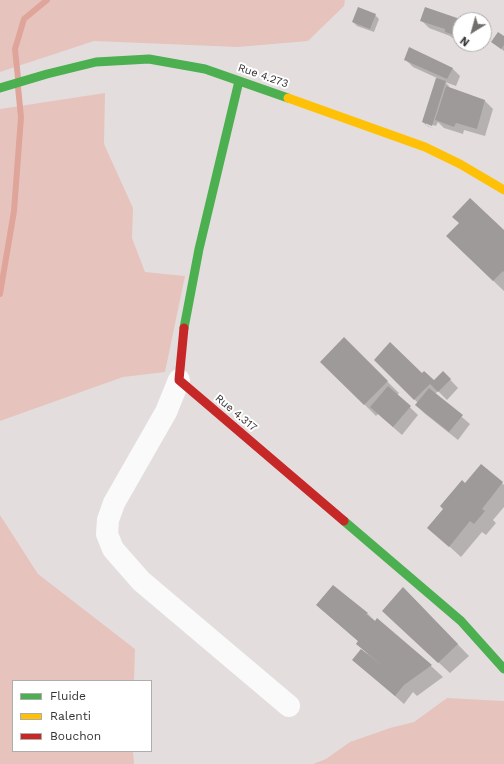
<!DOCTYPE html>
<style>
body{margin:0}
#map{position:relative;width:504px;height:764px;overflow:hidden;background:#e3dedd;font-family:"Work Sans",sans-serif}
canvas{display:block}
.legend{position:absolute;left:12px;top:680px;width:140px;height:72px;box-sizing:border-box;background:#fff;border:1px solid #aeadad;margin:0;padding:5px 7px;list-style:none;font-size:12px;color:#353231}
.legend li{display:flex;align-items:center;gap:8px;height:20px}
.legend b{width:20px;border:1px solid #aeadad}
.north{position:absolute;left:452px;top:12px;width:40px;height:40px;box-sizing:border-box;background:#fff;border:1px solid #aeadad;border-radius:50%;rotate:217deg;font-size:11px;font-weight:700;line-height:16px;text-align:center;color:#353231}
.north::after{content:'';display:block;margin:auto;width:14px;height:18px;background:#726e6d;clip-path:polygon(50% 0,100% 100%,50% 72%,0 100%)}
</style>
<div id="map">
<canvas width="504" height="764"></canvas>
<ul class="legend">
<li><b style="height:5px;background:#4caf50"></b>Fluide</li>
<li><b style="height:5px;background:#ffc107"></b>Ralenti</li>
<li><b style="height:5px;background:#c62828"></b>Bouchon</li>
</ul>
<div class="north">N</div>
</div>
<script>
const ctx = document.querySelector('canvas').getContext('2d');
ctx.lineJoin = 'round';
function fillPath(path, color) { ctx.fillStyle = color; ctx.fill(path, 'evenodd'); }
function strokePath(path, color, width, dash) { ctx.strokeStyle = color; ctx.lineWidth = width; ctx.lineCap = dash ? 'butt' : 'round'; ctx.setLineDash(dash || []); ctx.stroke(path); }
function write(font, color, halo, rows, align = 'center') {
  ctx.font = font + ' "Work Sans",sans-serif'; ctx.lineWidth = 4; ctx.setLineDash([]); ctx.textBaseline = 'middle'; ctx.strokeStyle = halo; ctx.fillStyle = color; for (const [text, x, y, turn = 0] of rows) {
    ctx.save(); ctx.translate(x, y); ctx.rotate((+turn || 0) * Math.PI / 180); ctx.textAlign = isNaN(turn) ? turn : align; if (halo) ctx.strokeText(text, 0, 0); ctx.fillText(text, 0, 0); ctx.restore();
  }
}
fillPath(new Path2D(`
 M0 0H345L344 6 308 41 238 47 94 41 0 72Z
 M105 93 104 144 133 208 132 238 145 272 185 276 165 372 123 377 0 421V109Z
 M0 515 38 574 135 649 134 681H13V751H133L134 764H0Z
 M447 698 504 701V764H313L326 759 350 742 390 728 414 722Z`), '#e6c4bd');
fillPath(new Path2D(`
 M375 15 379 19 374 32 357 26 353 22Z
 M421 20H460V41L454 39 450 36 429 28Z
 M504 37V51L492 42Z
 M405 59 452 68 460 76 456 86 445 82 449 86V88L485 101 493 109 485 136 464 130 463 134 444 128 438 122 436 126 426 123V125L435 129 427 126 423 122 437 78 413 67Z
 M504 231V291L459 248Z
 M344 339 399 393 397 395 418 415 402 435 378 414 376 416 322 362Z
 M375 360 422 374 434 382 443 372 458 388 447 400 438 391 435 394 470 424 458 440 424 413 416 405 418 403Z
 M482 465 504 485V507L493 520 496 523 486 535 482 532 461 557 429 528Z
 M333 586 367 613 376 622 377 620 431 666 443 677 417 696 413 692 404 704 354 660 368 654 357 644 359 642 317 605Z
 M415 600 469 656 450 673 395 622Z`), '#0003');
strokePath(new Path2D(`
 M18 78 15 49 24 19 47 0
 M0 294 14 211 21 117 18 87`), '#e0a59a', 6);
fillPath(new Path2D(`
 M358 7 376 14 370 29 352 22Z
 M425 7 460 19V37L445 32V29L420 21Z
 M498 32 504 36V45L501 49 491 42Z
 M409 47 453 68 447 79 404 60Z
 M436 78 446 81 432 126 422 122Z
 M446 86 485 100 477 129 456 123 454 127 435 120Z
 M470 198 504 230V272L503 271 493 281 446 236 459 223 452 217Z
 M344 337 388 381 364 405 320 362Z
 M390 342 422 373 424 371 434 380 443 371 451 379 438 392 430 384 414 400 374 360Z
 M388 386 411 406 393 427 370 407Z
 M429 388 463 415 449 432 415 405Z
 M481 464 503 482 482 509 485 511 474 524 470 521 449 547 427 528 443 509 440 506 462 480 465 483Z
 M333 585 368 613 366 614 375 621 377 618 432 665 404 685 395 696 352 660 361 649 383 666 356 644 358 641 316 605Z
 M403 587 458 644 438 663 382 611Z`), '#9d9a99');
strokePath(new Path2D(`
 M179 380 166 412 114 503 108 520 107 534 113 549 141 581 289 706`), '#fbfafa', 22);
strokePath(new Path2D(`
 M0 88 47 74 96 62 149 59 205 69 288 98
 M184 328 199 249 239 81
 M344 521 461 621 504 669`), '#4caf50', 9);
strokePath(new Path2D(`
 M288 98 425 147 460 164 504 190`), '#ffc107', 9);
strokePath(new Path2D(`
 M184 328 179 380 344 521`), '#c62828', 9);
write('11px', '#353231', '#fff', [
 ["Rue 4.273",263,76,19],
 ["Rue 4.317",236,413,40]
]);
</script>
